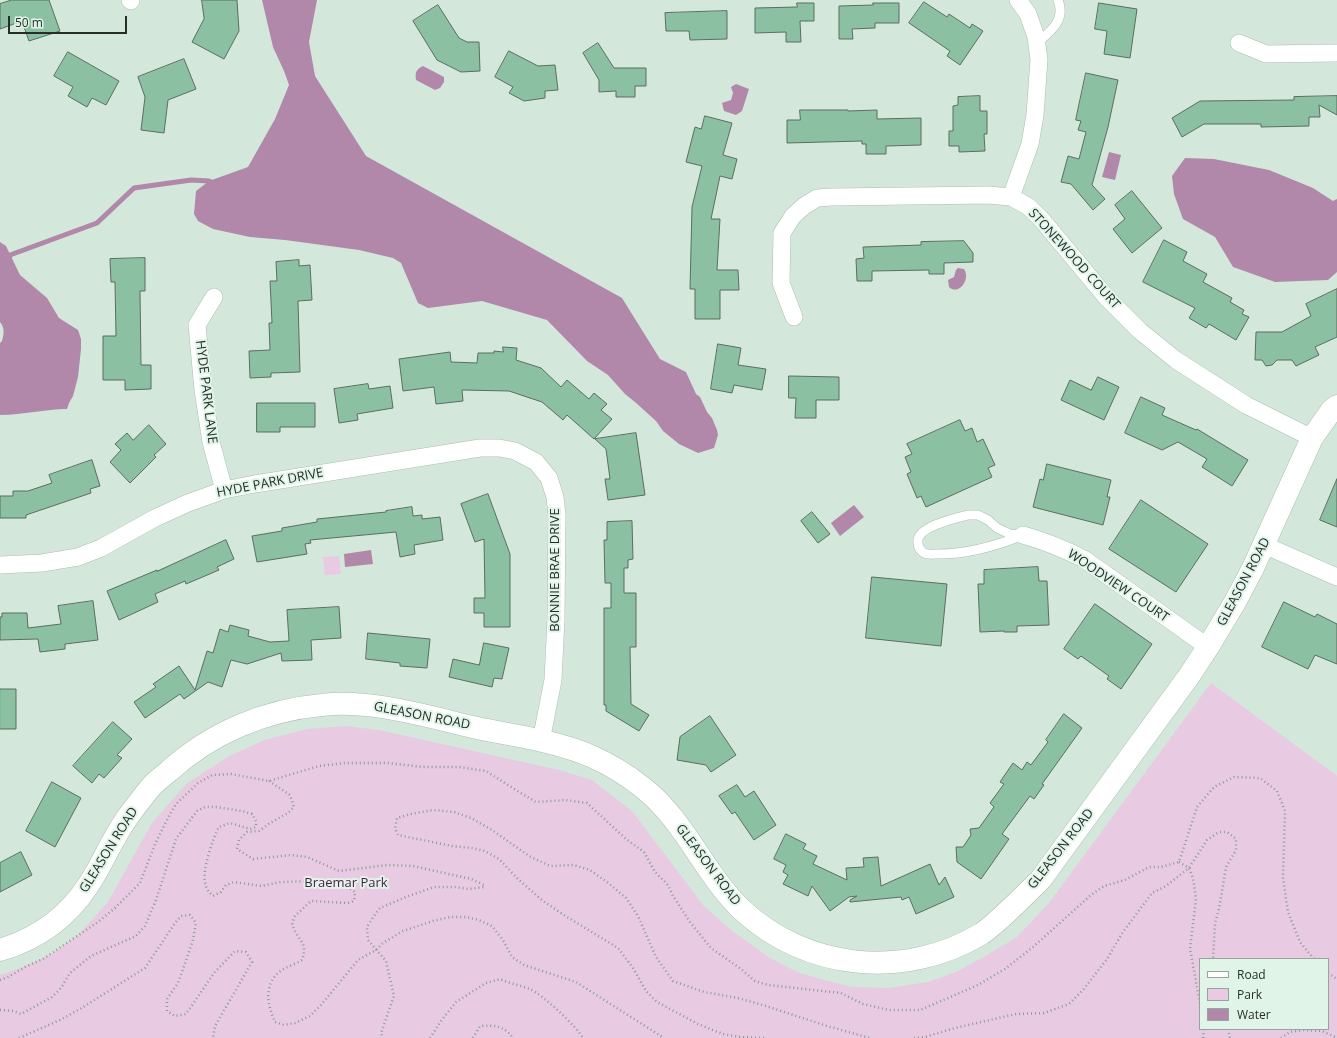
<!DOCTYPE html>
<style>
body{margin:0}
#map{position:relative;width:1337px;height:1038px;overflow:hidden;background:#d3e8db;font-family:"Open Sans",sans-serif}
canvas{display:block}
.legend{position:absolute;left:1199px;top:958px;width:130px;height:72px;box-sizing:border-box;background:#e0f5e8;border:1px solid #96a59c;margin:0;padding:5px 7px;list-style:none;font-size:12px;color:#262e2a}
.legend li{display:flex;align-items:center;gap:8px;height:20px}
.legend b{width:20px;border:1px solid #96a59c}
.scale{position:absolute;left:8px;top:16px;width:119px;height:18px;box-sizing:border-box;border:2px solid #262e2a;border-top:0;padding-left:5px;font-size:12px;line-height:14px;white-space:nowrap;color:#262e2a;-webkit-text-stroke:3px #e0f5e8;paint-order:stroke}
</style>
<div id="map">
<canvas width="1337" height="1038"></canvas>
<ul class="legend">
<li><b style="height:5px;background:#fff"></b>Road</li>
<li><b style="height:11px;background:#e8cae2"></b>Park</li>
<li><b style="height:11px;background:#b187aa"></b>Water</li>
</ul>
<div class="scale">50 m</div>
</div>
<script>
const ctx = document.querySelector('canvas').getContext('2d');
ctx.lineJoin = 'round';
function fillPath(path, color) { ctx.fillStyle = color; ctx.fill(path, 'evenodd'); }
function strokePath(path, color, width, dash) { ctx.strokeStyle = color; ctx.lineWidth = width; ctx.lineCap = dash ? 'butt' : 'round'; ctx.setLineDash(dash || []); ctx.stroke(path); }
function write(font, color, halo, rows, align = 'center') {
  ctx.font = font + ' "Open Sans",sans-serif'; ctx.lineWidth = 4; ctx.setLineDash([]); ctx.textBaseline = 'middle'; ctx.strokeStyle = halo; ctx.fillStyle = color; for (const [text, x, y, turn = 0] of rows) {
    ctx.save(); ctx.translate(x, y); ctx.rotate((+turn || 0) * Math.PI / 180); ctx.textAlign = isNaN(turn) ? turn : align; if (halo) ctx.strokeText(text, 0, 0); ctx.fillText(text, 0, 0); ctx.restore();
  }
}
fillPath(new Path2D(`
 M339 556 341 574 325 575 323 557Z
 M1211 683 1337 776V1038H0V975L23 967 51 954 76 937 108 902 152 823 186 784 229 756 265 740 307 729 346 726 379 730 559 770 592 780 632 811 703 905 732 931 770 958 799 973 851 987 889 988 928 982 956 972 980 959 1016 938 1049 903ZM1200 959H1328V1029H1200Z`), '#e8cae2');
fillPath(new Path2D(`
 M262 0H317L309 42 315 76 366 156 622 298 660 359 686 372 696 394 700 397 707 412 712 418 717 430 718 435 714 448 698 453 679 444 663 431 656 421 635 402 625 394 608 375 587 361 547 320 482 301 428 308 418 303 401 263 393 258 359 250 285 240 250 237 213 229 198 221 194 214 196 191 209 181 248 167 275 119 289 85 284 71 273 47Z
 M423 66 444 77V82L440 88 435 90 416 80C415 73 416 69 423 66Z
 M736 84 749 89 742 111 736 115 724 111 722 103 731 100 733 93 731 87Z
 M1109 152 1121 155 1115 180 1102 177Z
 M1185 158 1214 159 1269 170 1313 188 1333 201 1337 199V272L1328 280 1275 282 1233 267 1215 237 1183 219 1174 194 1172 176Z
 M0 242 6 246 20 275 47 298 59 318 78 330 81 339V349L78 377 73 396 69 403 67 409C45 409 23 415 0 415V343L2 341C4 334 5 328 0 322Z
 M958 268 964 269C971 279 959 296 949 287L948 280 954 277 956 270Z
 M854 505 864 517 840 536 831 523Z
 M371 550 373 564 345 567 344 554Z`), '#b187aa');
strokePath(new Path2D(`
 M9 261 10 255 97 223 134 188 191 180 209 181 215 184`), '#b187aa', 5);
const building = new Path2D(`
 M12 0H49L60 31 29 41 22 21 0 29V4Z
 M202 0H237L239 31 224 59 192 42 204 19Z
 M924 2 947 17 949 14 970 28 972 24 983 31 960 65 947 56 950 51 909 23Z
 M797 3H814V21H800L801 42H786V32L755 33V8L797 7Z
 M873 3H899V23H875V28L852 29 853 39H839V6L873 5Z
 M1099 3 1137 9 1130 58 1104 54 1107 31 1095 29Z
 M438 5 459 38 467 42H479L480 71 461 72 437 60 413 21Z
 M727 11V39L690 40 689 31H666L665 13Z
 M598 43 614 68H646V86H635V97H616V91L599 92V80L583 53Z
 M509 51 538 66 555 65 558 90 545 91V98L524 101 509 93 513 87 495 77Z
 M68 52 119 81 106 105 92 98 87 107 68 96 73 87 54 76Z
 M184 59 196 89 168 100 164 133 141 130 145 97 138 77Z
 M1086 73 1118 80 1108 127 1092 185 1105 199 1093 210 1071 184 1061 182 1068 156 1079 159 1086 132 1078 130 1081 121 1076 120Z
 M980 96V111H987V134H984L985 151 959 152V146H949V131H953V106L958 105V97Z
 M1337 96V115L1319 105 1320 117H1309V126L1261 127V124H1204L1182 137 1172 118 1200 101 1294 100V97Z
 M800 110H848V111L877 110V119L921 118V145L886 146V154H866V144H862V141L787 143V120H800Z
 M705 116 732 123 723 155 737 159 732 179 720 176 711 219H720L717 270H738L739 290H720V319H695V289H690L692 207 702 166 686 162 695 127 701 129Z
 M1132 191 1162 228 1132 253 1113 229 1125 219 1115 205Z
 M1164 240 1187 252 1183 261 1207 274 1203 282 1232 298 1230 302 1244 310 1242 314 1249 317 1236 340 1209 324 1206 328 1189 318 1195 308 1143 282Z
 M964 241 973 253V262L944 263V274H929V270L872 271V281H857L856 259 864 258 863 247 921 245V242Z
 M145 258V291H140L141 365H151V389L125 390V380H103V336H116L115 282H111L110 259Z
 M299 260V266L310 265 312 300 298 301 300 372 271 373V377L250 378 249 351 270 350 269 323H272L270 281H277L276 262Z
 M1337 289V337L1315 347 1319 355 1296 366 1292 360H1277L1272 365 1266 366 1262 360H1255L1256 332H1282L1311 316 1306 304Z
 M718 344 741 348 738 365 766 369 762 390 734 385 732 393 711 389Z
 M503 347 517 348 516 360 541 368 561 387 567 380 589 399 594 393 607 404 601 410 612 419 594 439 567 415 563 420 542 402 509 391 462 390 463 401 436 404 434 387 403 391 399 359 450 352 451 362 477 363 478 353H494V351L503 352Z
 M789 376 839 377V400H816V418H795L796 398H789Z
 M1098 377 1119 387 1104 420 1061 400 1070 380 1091 390Z
 M368 384 369 389 390 386 393 408 357 414 358 420 339 423 334 389Z
 M1141 397 1165 408 1162 415 1196 430 1197 429 1248 460 1232 486 1202 467 1207 459 1178 442 1162 450 1125 433Z
 M257 403H315V427H280V432H257Z
 M960 420 965 431 972 428 977 442 983 439 995 465 988 468 992 477 926 507 921 496 917 498 907 474 911 472 905 457 912 454 907 444Z
 M149 425 166 444 154 455 156 457 130 483 110 462 121 450 115 444 127 433 133 440Z
 M636 433 645 495 608 500 605 479H610L606 449 595 439Z
 M92 460 100 486 90 489 91 493 26 515V518H0V496H13V491H28L52 483 49 475Z
 M1047 464 1111 480 1107 497H1110L1103 525 1033 507 1040 479 1043 480Z
 M1337 479V527L1320 520Z
 M488 494 510 554V627H484V613H474V598H485L484 539 475 542 461 504Z
 M1141 500 1208 544 1176 592 1109 549Z
 M412 507 413 516 422 515V519L440 517 443 540 414 545 415 554 400 557 396 532 310 540 311 543 305 544 307 554 257 562 252 536 282 531V528L317 522V519L386 512V511Z
 M812 512 830 534 818 543 801 521Z
 M632 521 633 559 628 560V568H624V593H636V647H630L631 704 649 715 639 731 606 711V705H604V608H611V583H605L604 540H607V522Z
 M226 540 234 559 217 567 219 570 186 584 185 581 155 594 158 602 119 620 107 591 157 570V571Z
 M1038 567 1039 581H1047L1049 625 1017 626V632H1004V631L980 632 978 584H984V570Z
 M872 577 947 584 941 646 866 638Z
 M93 601 98 640 65 644V649L40 652 38 639 0 640V617H2V613H27L28 628 61 624 58 606Z
 M1284 602 1315 617 1317 614 1337 624V664L1315 655 1308 669 1262 647Z
 M1095 604 1152 644 1121 689 1107 679 1109 676 1081 656 1078 659 1064 649Z
 M339 607 341 638 311 640 312 660 282 661 281 653 247 664 231 660 222 687 208 682 184 699 180 694 145 718 134 702 156 687 153 684 179 666 195 690 207 651 213 653 220 629 228 632 230 625 249 630 248 636 270 642 289 641 287 610Z
 M368 633 430 639 427 668 400 666V663L366 659Z
 M484 643 509 648 502 679 494 678 492 687 449 677 453 659 479 665Z
 M0 689H16V729H0Z
 M1064 714 1082 728 1042 784 1044 785 1034 799 1030 796 1002 834 1009 839 981 879 957 862 956 847H963L971 835 970 829 979 828 994 807 990 803 1004 784 1000 782 1013 763 1022 770 1027 762 1031 765 1048 742 1046 740Z
 M710 716 736 755 711 772 706 765 677 760 680 737Z
 M113 722 132 739 117 755 122 758 104 778 99 774 92 783 73 766Z
 M52 782 81 798 55 847 26 831Z
 M737 785 745 797 754 791 776 825 754 840 735 812 732 814 719 796Z
 M786 834 806 844 803 849 817 856 813 864 847 880 846 868 864 867 863 858 878 857 881 886 930 864 939 885 945 877 954 897 916 914 909 897 902 900 901 897 850 902V900L857 896 849 897 830 911 812 886 808 896 783 884 788 875 783 872 786 865 774 859Z
 M21 852 32 875 0 892V863Z`);
fillPath(building, '#8bc0a2');
strokePath(building, '#5b6d62', 1);
const service = new Path2D(`
 M1037 43C1051 31 1066 20 1058 0
 M968 515H978L988 520 997 528 1010 534 1023 535C996 546 968 554 939 554 935 554 928 555 924 553 921 551 918 547 918 543 915 527 956 518 968 515Z`);
const minor = new Path2D(`
 M130 0 131 1
 M1239 43 1266 54 1337 53
 M1011 197 1030 144 1035 115 1039 60 1036 37 1028 14 1018 0
 M214 297 197 325 203 390 211 442 224 490
 M794 317 781 283 782 233 793 216 804 206 817 198 832 197 988 195 1011 197 1029 207 1042 220 1107 298 1140 331 1176 360 1246 405 1312 438
 M1023 535C1045 541 1064 549 1084 559L1208 647
 M1264 545 1337 577
 M0 565 42 563 78 557 101 548 155 518 188 503 224 490 255 484 480 448H499L515 451 536 462 549 478 555 497 557 515 556 619 553 680 541 741`);
const tertiary = new Path2D(`
 M0 950C37 939 68 917 89 884 103 863 112 839 127 818 134 808 142 798 150 788 155 782 162 777 169 771 211 733 265 710 322 705 371 699 429 717 477 728 516 736 557 741 593 757 611 765 627 775 642 787 684 819 703 872 741 909 806 970 904 980 981 934 986 931 990 927 995 923 1011 909 1026 894 1041 879L1189 676 1208 647 1235 602 1253 568 1312 438 1331 411 1337 406`);
strokePath(service, '#aabeb2', 10);
strokePath(minor, '#aabeb2', 18);
strokePath(tertiary, '#aabeb2', 23);
strokePath(new Path2D(`
 M269 781 290 795 294 807 288 813 270 823 259 831 247 832 239 840 237 849 253 859 291 855 307 857 339 871 387 865 413 866 471 879 484 885V887L469 889 456 887H434L406 897 380 908 374 916 367 927 368 940 386 961 394 996 381 1033 383 1038
 M1179 862 1189 868 1193 878 1196 899 1190 949 1200 1003
 M1328 973 1337 979
 M0 980 8 977 25 967 43 959 98 922 115 908 140 883 155 844 169 816 176 804 198 783 212 775 231 774 269 781 319 766 345 763H388L423 767H459L486 771 519 792 536 802 565 800 587 803 626 839 644 852 655 872 668 885 673 896 690 922 711 948 741 969 755 981 768 985 841 993 863 1004 889 1010H920L978 985 1005 969 1033 947 1091 895 1104 886 1125 880 1149 867H1161L1179 862 1197 807 1214 787 1234 777 1260 778 1277 791 1285 811 1283 878 1288 912 1300 942 1314 959
 M0 1010 13 1011 21 1014 52 997 61 988 70 973 91 956 136 936 145 926 156 900 176 839 197 811 205 807H216L242 811 252 814 256 821V827L250 829 230 823 219 827C213 838 202 870 205 882 206 889 209 892 213 896L221 892 226 885 234 882 261 886 281 882 314 881 348 887 355 892 354 901 348 903 311 901 295 916 292 923C296 940 309 941 302 960 296 964 288 966 282 970 263 983 267 1004 275 1022L284 1025 295 1023 310 1016 321 1005 358 960 376 950 383 943 403 931 433 921 450 917H466L479 920 492 926 503 940 512 957 524 965 576 982 664 1038
 M1228 1029 1230 1038
 M19 1038 60 1020 80 1009 145 968 175 923 181 916 190 915 196 923 193 940 182 972 178 983 167 999V1011L175 1016 186 1014 214 973 235 951 246 952 252 962 215 1026 213 1038
 M430 1038 441 1021 456 1002 486 983 500 979C510 984 520 985 530 989 542 994 577 1027 583 1038
 M473 1038 480 1026C495 1025 503 1025 513 1038
 M764 1038 740 1037 723 1034 698 1024 657 1002 646 991 633 968 618 948 567 917 543 901 518 879 499 859 485 851 472 848 452 846 398 835 395 828 397 818 411 814 433 810 454 812 471 818 492 830 529 856 550 866 573 865 590 870 607 882 626 898 638 916 656 957 673 981 704 992 738 998 766 1006 827 1026 870 1038
 M914 1038 925 1037 955 1028 1016 1014 1044 1013 1069 1004 1083 990 1107 959 1123 932 1152 893 1166 886 1189 868 1207 840 1219 832H1227L1236 839V850L1226 867 1219 909 1215 923 1213 959
 M1203 1038 1204 1029
 M1281 1038 1290 1032 1304 1030 1322 1031 1337 1038`), '#8c9c92', 2.5, [1, 3]);
strokePath(service, '#fff', 9);
strokePath(minor, '#fff', 17);
strokePath(tertiary, '#fff', 22);
write('13px', '#262e2a', '#e0f5e8', [
 ["STONEWOOD COURT",1074,259,48],
 ["HYDE PARK LANE",206,392,83],
 ["HYDE PARK DRIVE",270,483,-11],
 ["BONNIE BRAE DRIVE",555,570,-90],
 ["GLEASON ROAD",1244,582,-62],
 ["WOODVIEW COURT",1118,586,34],
 ["GLEASON ROAD",422,716,11],
 ["GLEASON ROAD",1061,849,-52],
 ["GLEASON ROAD",109,850,-58],
 ["GLEASON ROAD",708,865,53]
]);
write('13px', '#4c1846', '#e0f5e8', [
 ["Braemar Park",346,883]
]);
</script>
